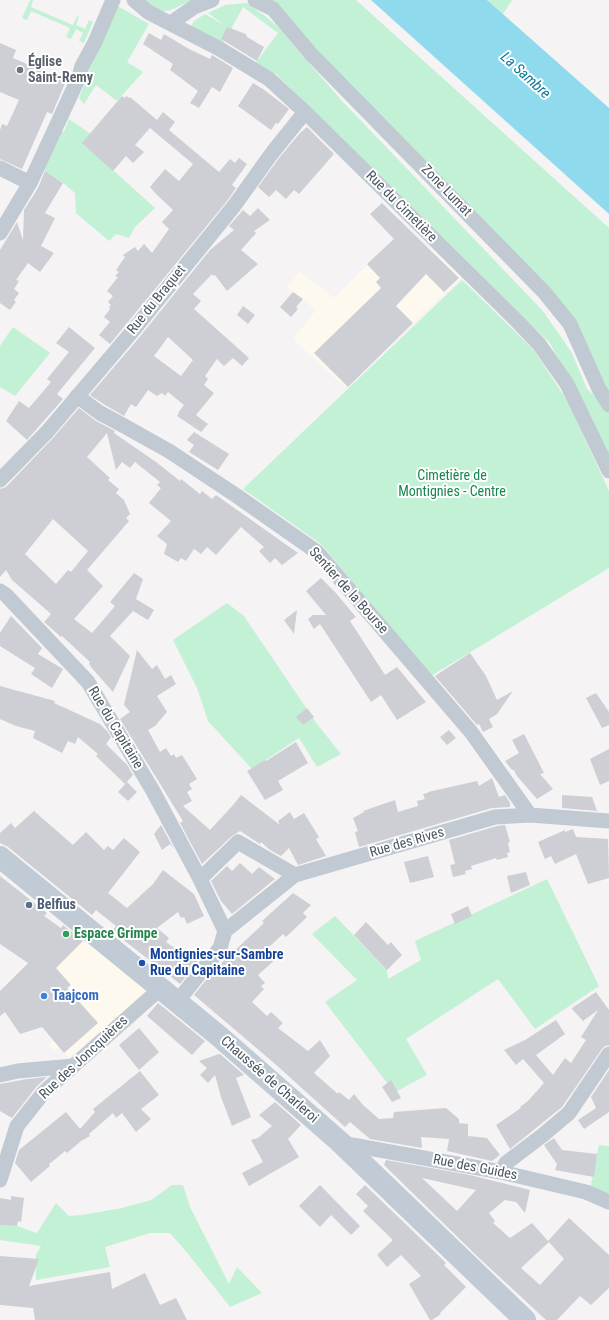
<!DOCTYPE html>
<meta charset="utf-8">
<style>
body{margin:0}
canvas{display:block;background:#f5f3f3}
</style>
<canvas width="609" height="1320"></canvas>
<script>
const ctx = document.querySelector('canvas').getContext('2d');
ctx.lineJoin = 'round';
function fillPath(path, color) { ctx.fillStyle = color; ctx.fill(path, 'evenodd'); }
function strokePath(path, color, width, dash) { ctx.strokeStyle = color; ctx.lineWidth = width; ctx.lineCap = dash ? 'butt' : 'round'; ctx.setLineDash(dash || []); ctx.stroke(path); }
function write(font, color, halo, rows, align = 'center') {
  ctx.font = font + ' "Roboto Condensed",sans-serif'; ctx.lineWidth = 4; ctx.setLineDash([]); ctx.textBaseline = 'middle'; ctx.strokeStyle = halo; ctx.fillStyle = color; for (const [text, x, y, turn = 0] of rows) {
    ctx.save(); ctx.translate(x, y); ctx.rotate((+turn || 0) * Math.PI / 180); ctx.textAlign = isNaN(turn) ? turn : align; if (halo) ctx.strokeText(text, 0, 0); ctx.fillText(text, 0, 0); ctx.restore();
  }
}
fillPath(new Path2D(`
 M431 249 461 278 345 387 293 339 316 310 287 287 300 272 334 298 367 265 384 282 422 258Z
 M62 924 151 992 69 1058 59 1047 54 1051 49 1045 53 1041 21 1003 17 997 4 985 51 938Z`), '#fdf9ef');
fillPath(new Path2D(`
 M30 0H33L31 7 73 25 77 16 79 17 76 25 85 29 89 20 93 22 84 43 79 41 83 33 76 29 71 39 66 37 70 28 31 11 27 20 22 18Z
 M141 0H192C166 12 166 17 141 0Z
 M270 0H356L609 228V394L583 342 338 81Z
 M488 0H512L503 14 488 1Z
 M247 3C262 14 278 24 288 39L343 102 543 311 572 353 587 389 609 410V457L550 343 276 74 255 64 278 33 243 7 223 44 191 26 194 21 205 14 224 25 208 13 225 5Z
 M114 4 149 24 127 62 143 72 117 101 96 85 84 104 79 98 90 70 82 66Z
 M69 119 91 134 113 170 155 208 135 227 129 238 116 234 109 241 76 213 75 193 61 181 43 170 56 128 64 132Z
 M462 280 533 349 566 399 609 491V568L431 676 321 544 243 489Z
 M13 327 50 353 15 396 0 387V346Z
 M227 603 244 616 317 724 341 754 317 767 299 738 252 769 208 721 197 688 173 640Z
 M547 879 599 986 535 1029 498 979 406 1039 427 1075 397 1091 388 1084 325 1002 357 980 312 934 335 916 387 970 388 979 421 960 415 941Z
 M599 1145 609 1146V1196L590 1190Z
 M172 1185H183L190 1207 229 1284 237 1267 262 1293 230 1307 189 1255 170 1233H150L105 1247 110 1267 36 1280V1255L41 1246 0 1240V1225L17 1226 37 1233 56 1203 69 1216 82 1215 122 1208 151 1200Z`), '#c3f1d5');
fillPath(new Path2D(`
 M371 0H487L609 108V214Z`), '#90daee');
fillPath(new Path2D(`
 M227 27 246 34 247 37 264 47 257 61 221 39Z
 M149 33 161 40 164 34 189 49 210 59 212 55 233 68 220 92 212 87 199 108 190 103 198 91 170 70 173 64 143 44Z
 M0 43 16 50 13 58 66 81 52 114 47 112 22 169 0 159V130L2 124 7 126 19 100 0 92Z
 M253 83 263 89 289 109 278 124 276 123 271 130 238 106Z
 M122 96 125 98 126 96 129 98 130 97 157 120 163 112 175 122 169 130 219 172 230 159 235 163 239 158 247 164 232 185 236 188 227 201 110 344 99 335 110 322 104 317 110 309 109 307 111 305 108 302 113 296 107 291 118 277 115 276 119 272 116 270 125 257 123 255 135 247 138 251 144 244 152 253 169 229 162 222 173 210 155 193 150 187 165 169 179 181 193 164 150 128 135 145 144 152 133 163 126 156 113 171 82 143Z
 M307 127 334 154 299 194 294 190 286 199 276 190 269 197 258 187 279 158 300 133Z
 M45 171 63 183 45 213 55 218 41 246 54 253 40 272 28 263 16 280 19 281 14 289 19 293 14 300 16 302 10 310 0 303V250L17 222 23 240 24 210 38 188Z
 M382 203 459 278 444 292 426 274 396 306 413 323 348 387 314 353 381 288 376 282 380 278 367 264 394 239 370 214Z
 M258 208 270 220 254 231 256 233 241 250 258 264 227 291 215 275 213 276 212 274 193 294 201 301 194 309 249 358 242 366 233 358 224 366 217 359 205 376 208 379 204 385 214 393 196 415 208 424 201 432 177 416 179 413H178L184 405 168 392 165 396 162 393 157 396 148 390 136 407 131 404 124 416 105 405 90 395 138 339 210 250 234 230 229 226 243 210 250 216ZM168 337 193 360 181 376 154 356Z
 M293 292 303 299 296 307 298 309 291 317 280 307Z
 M243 306 255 315 248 324 237 315Z
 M69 327 95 348 57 394 63 399 27 440 6 421 19 401 29 408 51 382 47 379 69 352 56 343Z
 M79 408 96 421 115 431 114 433 156 462 180 481 181 479 200 494 202 491 212 499 216 495 298 553 282 565 275 558 270 563 259 551 264 547 241 527 216 555 207 547 201 554 194 549 186 561 181 558 178 562 164 554 167 544 157 536 171 521 149 503 161 488 157 485 160 482 135 462 130 468 122 462 116 470 107 433 87 457 110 478 108 480 119 489 116 493 124 500 130 514 126 518 129 521 87 570 103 586 74 619 92 633 115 606 110 602 134 573 143 579 136 599 154 610 148 620 133 611 110 636 130 656 113 692 90 666H91L89 664 90 662 62 636 61 637 44 622 51 614 12 580 6 570 0 577V489L6 487 53 438ZM53 519 88 551 71 572 68 570 56 584 25 554Z
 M194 432 229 454 218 470 189 452 194 445 187 440Z
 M321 578 335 592 356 617 350 621 385 675 397 667 426 702 397 720 381 695 371 702 320 624 314 629 308 619 313 615H326L306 591Z
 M297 610 294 634 284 620Z
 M11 616 42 648 38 654 63 669 52 688 31 674 35 668 0 646V633Z
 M137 650 152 669 157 665 165 679 171 675 176 684 157 696 167 712 155 726 148 730 160 752 166 748 171 756 174 754 176 758 182 755 197 779 189 784 192 789 187 792 192 801 183 806 210 830 234 804 241 795 280 825 278 821 290 812 294 819 304 813 319 837 316 839 326 856 298 865 289 848 281 856 270 850 261 842 260 844 240 831 232 836 202 864 180 823 183 821 120 719 130 712 124 705Z
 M470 653 486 676 497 700 513 691 497 714 489 719 493 727 483 732 479 724 477 725 435 676Z
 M0 686 55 701 54 703 100 724 107 731 111 737 106 744 125 763H126L133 775 125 784 96 756 98 754 78 737 75 744 68 741 62 753 33 738 35 731 16 726 0 719Z
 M596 693 609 712V725L602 728 586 698Z
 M307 708 314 717 303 725 296 717Z
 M449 730 456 738 447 745 440 737Z
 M524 734 544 773 540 774 553 789 537 799 517 776 514 770H512L505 761 519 753 512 740Z
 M296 742 308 763 278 781 283 790 265 800 247 771 265 760 266 761Z
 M609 749V781L600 785 590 759Z
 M492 778 499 797 505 795 510 803V807L492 808 359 847 355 832 358 831 353 818 364 812 363 811 395 800 398 812 418 806 417 801 425 799 423 794 428 793V792L477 781 479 786Z
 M127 782 137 792 128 801 118 792Z
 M562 795 592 797 597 811 562 808Z
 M34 811 73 845 86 832 104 850 108 846 113 850 124 838 140 852 108 893 127 908 153 884 163 870 194 894 204 916 187 924 184 917 181 918 178 912 157 928 169 938 166 942 188 958 191 954 198 961 180 984 112 931 116 926 96 910 92 915 8 847 0 843V833L11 823 15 828Z
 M161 825 174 849 170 844 162 850 154 834Z
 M505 825 510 842 508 843 510 852 507 853 508 857 497 860 496 858 471 866 472 869 465 871 466 874 453 877 450 865 455 864 449 840 497 826Z
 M573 829 576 837 608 839 609 878 588 884 576 854 555 864 551 856 545 859 538 842 565 830V832Z
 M428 856 434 877 410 883 404 862Z
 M240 863 252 874 259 867 275 879 232 914 221 901 211 881 227 866 232 871Z
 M526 872 530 885 511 893 507 876Z
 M0 876 47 913 44 916 61 928 63 925 83 941 56 968 71 985 67 988 98 1023 64 1053 42 1027 20 1034 5 1012 0 1016V991L28 963 0 944Z
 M293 893 311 905 303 913 307 917 286 937 283 934 267 949 276 959 258 975 265 983 261 986 264 989 252 1002 267 1016 271 1012 283 1023 278 1028 308 1051 320 1040 330 1056 314 1073 338 1094 339 1092 349 1100 354 1094 363 1105 379 1119 393 1118 394 1112 446 1108 459 1119V1123L468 1124V1136L487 1138 500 1155 492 1161 447 1151 449 1139 421 1137 422 1148 370 1139 350 1122 345 1127 274 1063 194 995 214 970 264 923 262 921Z
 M468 906 472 916 455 924 451 914Z
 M366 922 388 945 391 942 402 955 387 970 354 935Z
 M596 992 609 1010V1045L605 1046 602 1049 562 1107 510 1149 496 1125 521 1108 520 1107 528 1101 544 1083 523 1059 516 1065 504 1050 525 1040 556 1020 565 1034 536 1055 553 1075 565 1058 571 1063 586 1040 581 1037 598 1010 583 1021 572 1009V1008Z
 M158 1003 205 1041 192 1055 147 1016Z
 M139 1028 159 1052 139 1070 119 1045Z
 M219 1054H220L244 1075 236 1078 251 1117 232 1126 221 1097 215 1075 208 1083 200 1075 207 1068 199 1061Z
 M609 1070V1112L584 1129 578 1120 596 1108 591 1097Z
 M140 1071 159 1095 141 1109 151 1119 136 1132 122 1113 116 1118 113 1113 89 1134 90 1136 81 1141 67 1153 65 1151 58 1157 49 1164 50 1166 31 1182 15 1163 19 1150 66 1112 80 1129 95 1112 93 1109Z
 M47 1077 37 1086 12 1118 0 1111V1084L27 1079Z
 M391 1080 401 1098 392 1102 382 1087Z
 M275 1102 301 1125 288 1139 299 1157 249 1186 242 1173 263 1162 251 1140 258 1138 272 1126 259 1115Z
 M554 1138 562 1150 597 1154 594 1177 555 1170 557 1164 544 1145Z
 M386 1160 470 1175 530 1190 525 1213 516 1202 505 1200 489 1213 495 1221 493 1223 510 1238 532 1223 548 1241 569 1218 609 1255V1288L591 1305 580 1296 557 1320H546L478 1257 384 1165ZM422 1178 476 1190 457 1211ZM549 1242 564 1259 540 1285 521 1268Z
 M320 1185 360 1226 351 1235 331 1215 320 1227 299 1206Z
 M365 1185 441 1258 446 1263 444 1265 466 1287 440 1313 441 1314 432 1320H430L409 1284 421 1276 401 1255 387 1267 377 1255 393 1240 363 1211 368 1206 356 1194Z
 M11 1196 24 1198 21 1222 18 1221 17 1226 0 1225V1198L11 1200Z
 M0 1256 39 1259 29 1286 110 1272 112 1289 145 1273 160 1305 176 1298 187 1320H35L33 1308 0 1305Z`), '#cdcfd5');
strokePath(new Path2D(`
 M134 0 148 12 218 48 269 79 305 112 518 322 539 344 567 384 609 471
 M255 0 273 9 311 54 544 292 570 324 599 389 609 405
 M171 23 194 7 212 0
 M0 168 30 183
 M0 233 30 183 79 77 82 66 95 42 113 0
 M77 396 100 413 117 422 169 451 237 496 317 552 471 732 530 815
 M0 480 47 432 131 333 234 206 272 153 305 112
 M0 591 6 595 88 682 153 791 200 879 225 931 220 948 177 1002
 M200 879 238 842 295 875
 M225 931 295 875 495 817 530 815 609 821
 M0 1075 18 1071 73 1066
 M341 1143 501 1172 586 1192 609 1202
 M501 1172 506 1163 543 1135 569 1113 609 1054
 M0 1180 17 1126 44 1092 161 988`), '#c1cad2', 15);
strokePath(new Path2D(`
 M0 857 220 1037 340 1142 525 1320`), '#c1cbd6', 22);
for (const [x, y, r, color] of [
 [20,70,4,"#6b7280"],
 [29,905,4,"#5c6f8a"],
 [66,934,4,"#2e9e5b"],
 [142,963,4,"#1a4fb4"],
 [44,996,4,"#3f7fe0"]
]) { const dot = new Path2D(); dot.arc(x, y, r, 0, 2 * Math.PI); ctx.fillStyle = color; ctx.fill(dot); strokePath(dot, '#fff', 1.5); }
write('bold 14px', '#5b616d', '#fff', [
 ["Église",28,62],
 ["Saint-Remy",28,78]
], 'left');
write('14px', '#4a5661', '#fff', [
 ["Zone Lumat",446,191,46],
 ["Rue du Cimetière",401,207,45],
 ["Rue du Braquet",157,300,-51],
 ["Sentier de la Bourse",348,591,48],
 ["Rue du Capitaine",115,728,59],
 ["Rue des Rives",407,843,-16],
 ["Rue des Joncquières",84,1058,-43],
 ["Chaussée de Charleroi",269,1080,41],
 ["Rue des Guides",475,1168,11]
]);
write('14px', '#17864f', '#fff', [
 ["Cimetière de",452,476],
 ["Montignies - Centre",452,492]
]);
write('bold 14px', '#4e5e75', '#fff', [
 ["Belfius",37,905]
], 'left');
write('bold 14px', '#27864d', '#fff', [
 ["Espace Grimpe",74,934]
], 'left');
write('bold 14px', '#164399', '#fff', [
 ["Montignies-sur-Sambre",150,955],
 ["Rue du Capitaine",150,971]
], 'left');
write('bold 14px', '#366cbe', '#fff', [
 ["Taajcom",52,996]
], 'left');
write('italic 15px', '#0c7c9b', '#fff', [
 ["La Sambre",525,76,42]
]);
</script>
